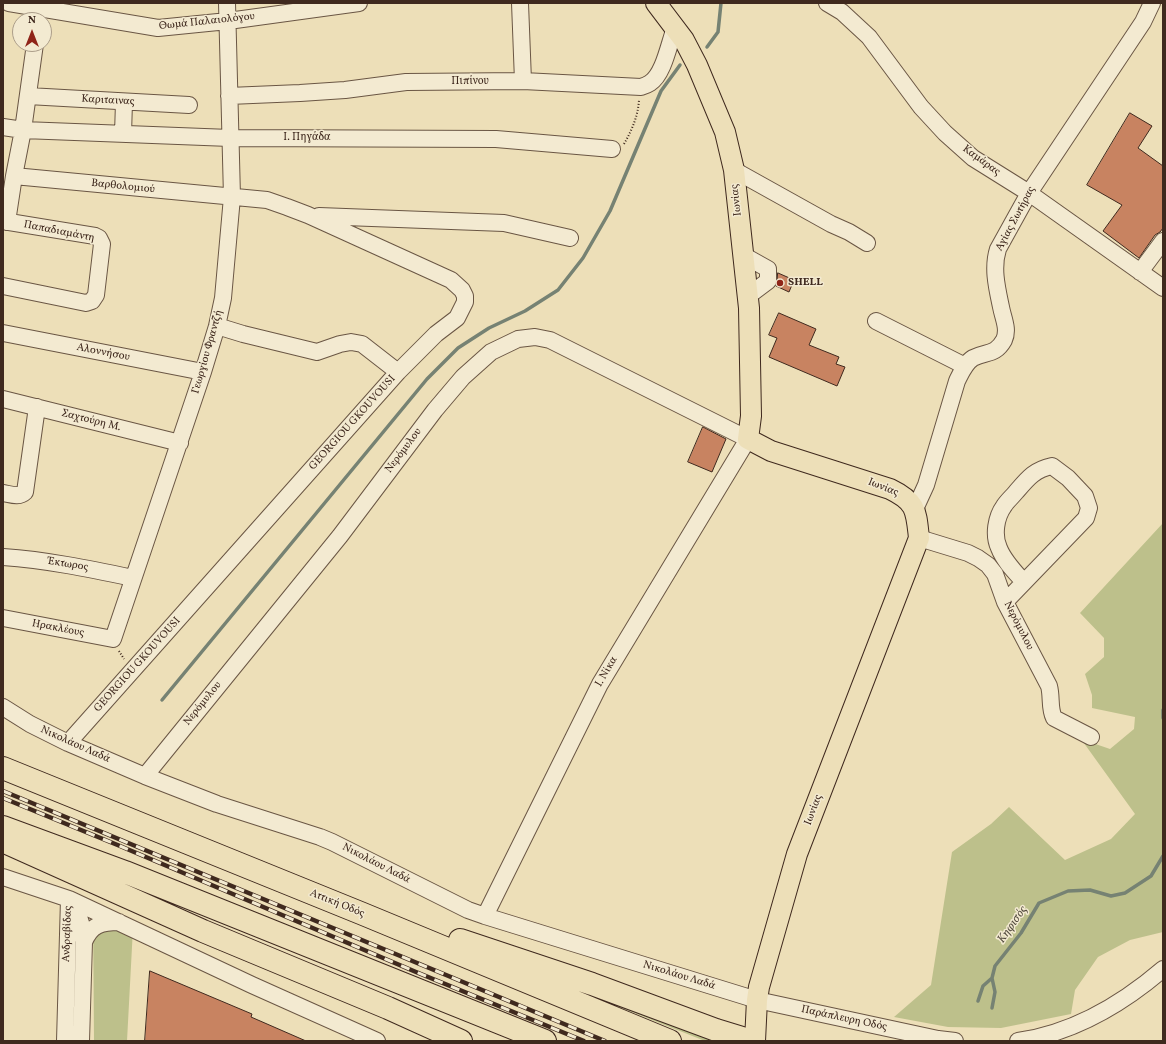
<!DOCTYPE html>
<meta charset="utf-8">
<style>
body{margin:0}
#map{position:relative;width:1166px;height:1044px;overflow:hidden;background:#eddfb8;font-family:Vollkorn,serif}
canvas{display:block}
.frame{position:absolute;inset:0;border:4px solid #3f291e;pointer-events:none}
.north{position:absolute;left:12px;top:12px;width:40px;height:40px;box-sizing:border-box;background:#f3ead1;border:1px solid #ab9d89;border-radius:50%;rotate:0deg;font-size:11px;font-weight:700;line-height:16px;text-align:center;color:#3f291e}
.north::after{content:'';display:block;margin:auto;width:14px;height:18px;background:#8f2418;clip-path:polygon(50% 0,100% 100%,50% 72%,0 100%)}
</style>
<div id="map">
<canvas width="1166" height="1044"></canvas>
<div class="frame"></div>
<div class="north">N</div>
</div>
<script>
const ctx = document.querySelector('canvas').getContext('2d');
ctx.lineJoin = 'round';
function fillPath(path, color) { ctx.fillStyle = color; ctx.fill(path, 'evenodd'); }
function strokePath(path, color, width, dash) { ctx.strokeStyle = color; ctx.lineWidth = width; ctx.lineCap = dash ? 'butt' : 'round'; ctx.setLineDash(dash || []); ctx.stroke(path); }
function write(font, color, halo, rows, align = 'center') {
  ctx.font = font + ' Vollkorn,serif'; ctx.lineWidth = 3; ctx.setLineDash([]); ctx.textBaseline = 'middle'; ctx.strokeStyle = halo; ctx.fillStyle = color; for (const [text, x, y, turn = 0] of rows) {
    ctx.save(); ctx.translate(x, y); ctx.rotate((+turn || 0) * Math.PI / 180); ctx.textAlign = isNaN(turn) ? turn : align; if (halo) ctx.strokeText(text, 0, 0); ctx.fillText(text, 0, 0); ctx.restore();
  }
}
fillPath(new Path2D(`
 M1163 523V932L1130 940 1098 957 1075 990 1071 1014 1001 1028 948 1027 894 1017 931 985 952 852 991 824 1009 807 1065 860 1111 839 1135 814 1081 739 1110 749 1134 729 1135 717 1092 708V695L1085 674 1104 657V638L1080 613Z
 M93 909 133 928 127 1041H94Z
 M607 1002 730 1041H705Z`), '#bdc08b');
strokePath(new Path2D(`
 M707 47 718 32 721 3
 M162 700 427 379 458 348 489 328 525 311 558 290 583 258 610 211 661 91 680 65
 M1163 710V718
 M978 1001 983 986 992 978
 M992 1008 995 992 992 978 995 966 1021 933 1039 903 1068 891 1090 890 1111 896 1125 893 1151 876 1163 856`), '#768273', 3.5);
const building = new Path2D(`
 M1130 113 1152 126 1138 148 1163 166V228L1160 232 1155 235 1139 258 1103 231 1122 205 1087 185Z
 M778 273 794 280 789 292 776 286 777 281Z
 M779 313 816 329 809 345 839 357 836 364 845 367 837 386 769 357 777 338 769 335Z
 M703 427 726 439 712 472 688 462Z
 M150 971 252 1014 251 1017 306 1041H145Z`);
fillPath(building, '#c88361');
strokePath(building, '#3f291e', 1);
const minor = new Path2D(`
 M9 3 158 28 228 21 359 3
 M520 3 523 81
 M827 3 842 12 869 37 921 107 945 133 973 158 1029 193 1163 288
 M28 96 189 105
 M229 96 300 93 345 90 406 82 523 81 641 87C644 86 647 85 650 83 664 74 669 43 675 28
 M3 127 23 130 230 138 496 139 612 149
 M123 134 124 102
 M734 170 831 224 849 232 867 243
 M14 176 267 200 287 207 308 215 451 280 462 290 465 296V302L457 318 436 334 398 372 68 743
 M319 216 504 223 570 238
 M3 221 95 236 99 238 102 244 96 295 92 301 86 303 3 286
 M7 222 14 176 23 130 35 44
 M743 255 768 269V281L748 296
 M1140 272 1163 241
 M876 321 965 366
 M217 326 243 334 317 352 340 344 351 342 362 344 398 372
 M3 333 203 372
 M3 399 180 443
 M3 493C10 494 19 498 25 492L37 407
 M915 509 926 485 957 381C961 373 965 363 973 358 986 351 995 356 1004 340 1009 329 1003 318 1001 307 997 288 992 268 998 249L1029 193 1143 22 1152 3
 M919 538 968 553 978 558 988 565 995 574 1005 602 1049 686C1052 697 1049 708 1054 718L1091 737
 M3 557C47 560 90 569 133 578
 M1005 602 1086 518 1089 508 1085 496 1068 478 1052 466C1034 470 1028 478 1016 492 1012 497 1007 501 1004 506 996 517 993 535 999 548 1004 561 1015 572 1024 582
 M3 618 113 639 203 372 217 326 223 298 232 197 227 3
 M3 707 30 724 68 743 145 776 217 804 320 837 332 842 468 910 485 916 757 1000 938 1039 955 1041
 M145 776 340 536 435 410 463 377 491 352 518 339 535 337 550 340 748 439 600 684 485 916
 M3 877 69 899 252 985 377 1041
 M69 899C79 914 83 924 84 942L81 1041
 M84 942C91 925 101 922 119 922
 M65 1041 69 899
 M1018 1041C1073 1033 1121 1005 1163 969`);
const major = new Path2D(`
 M656 3 684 40 697 65 725 132 734 170 749 308 751 416 748 439 771 451 890 489C917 502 916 511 919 538L797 854 759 987 757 1000 755 1041`);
const highway = new Path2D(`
 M3 768 363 914 670 1041
 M3 827 125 872 545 1041
 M3 840 7 843 203 931 388 1008 461 1041
 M460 940 592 984 716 1030 752 1041`);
strokePath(minor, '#6a5644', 18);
strokePath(major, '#3f291e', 22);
strokePath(highway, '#3f291e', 24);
strokePath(new Path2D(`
 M624 144C632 130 638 116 639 100
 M119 651 124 659`), '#3f291e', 2, [1, 2]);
strokePath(minor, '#f3ead1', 16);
strokePath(major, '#eddfb8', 20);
strokePath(highway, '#eddfb8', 22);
const rail = new Path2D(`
 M3 791 605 1041
 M3 798 120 846 416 972 584 1041`);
strokePath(rail, '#3f291e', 4.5);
strokePath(rail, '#f3ead1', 3, [9]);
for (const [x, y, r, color] of [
 [780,283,4,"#8f2418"]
]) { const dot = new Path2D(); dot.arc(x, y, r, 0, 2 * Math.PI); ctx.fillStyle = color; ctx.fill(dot); strokePath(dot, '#f3ead1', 1.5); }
write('11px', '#3f291e', '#f3ead1', [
 ["Θωμά Παλαιολόγου",207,22,-6],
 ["Πιπίνου",470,82],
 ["Καριταινας",108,101,3],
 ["Ι. Πηγάδα",307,138],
 ["Καμάρας",981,161,36],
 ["Βαρθολομιού",123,187,6],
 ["Ιωνίας",737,200,-96],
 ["Αγίας Σωτήρας",1016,219,-62],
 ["Παπαδιαμάντη",59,232,11],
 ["Γεωργίου Φραντζή",208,352,-74],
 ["Αλοννήσου",103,353,11],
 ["Σαχτούρη Μ.",91,421,14],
 ["GEORGIOU GKOUVOUSI",353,423,-48],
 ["Νερόμυλου",404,451,-53],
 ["Ιωνίας",883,488,22],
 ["Έκτωρος",68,565,9],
 ["Νερόμυλου",1018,626,63],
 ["Ηρακλέους",58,629,11],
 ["GEORGIOU GKOUVOUSI",138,665,-48],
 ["Ι. Νίκα",607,672,-60],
 ["Νερόμυλου",203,704,-51],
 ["Νικολάου Λαδά",75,745,24],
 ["Ιωνίας",814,810,-69],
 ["Νικολάου Λαδά",376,864,27],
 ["Αττική Οδός",337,904,22],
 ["Ανδραβίδας",68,934,-88],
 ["Νικολάου Λαδά",679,976,17],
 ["Παράπλευρη Οδός",844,1019,12]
]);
write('bold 11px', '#3f291e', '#f3ead1', [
 ["SHELL",788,283]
], 'left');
write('italic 12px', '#564e41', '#f3ead1', [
 ["Κηφισός",1013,925,-55]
]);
</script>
